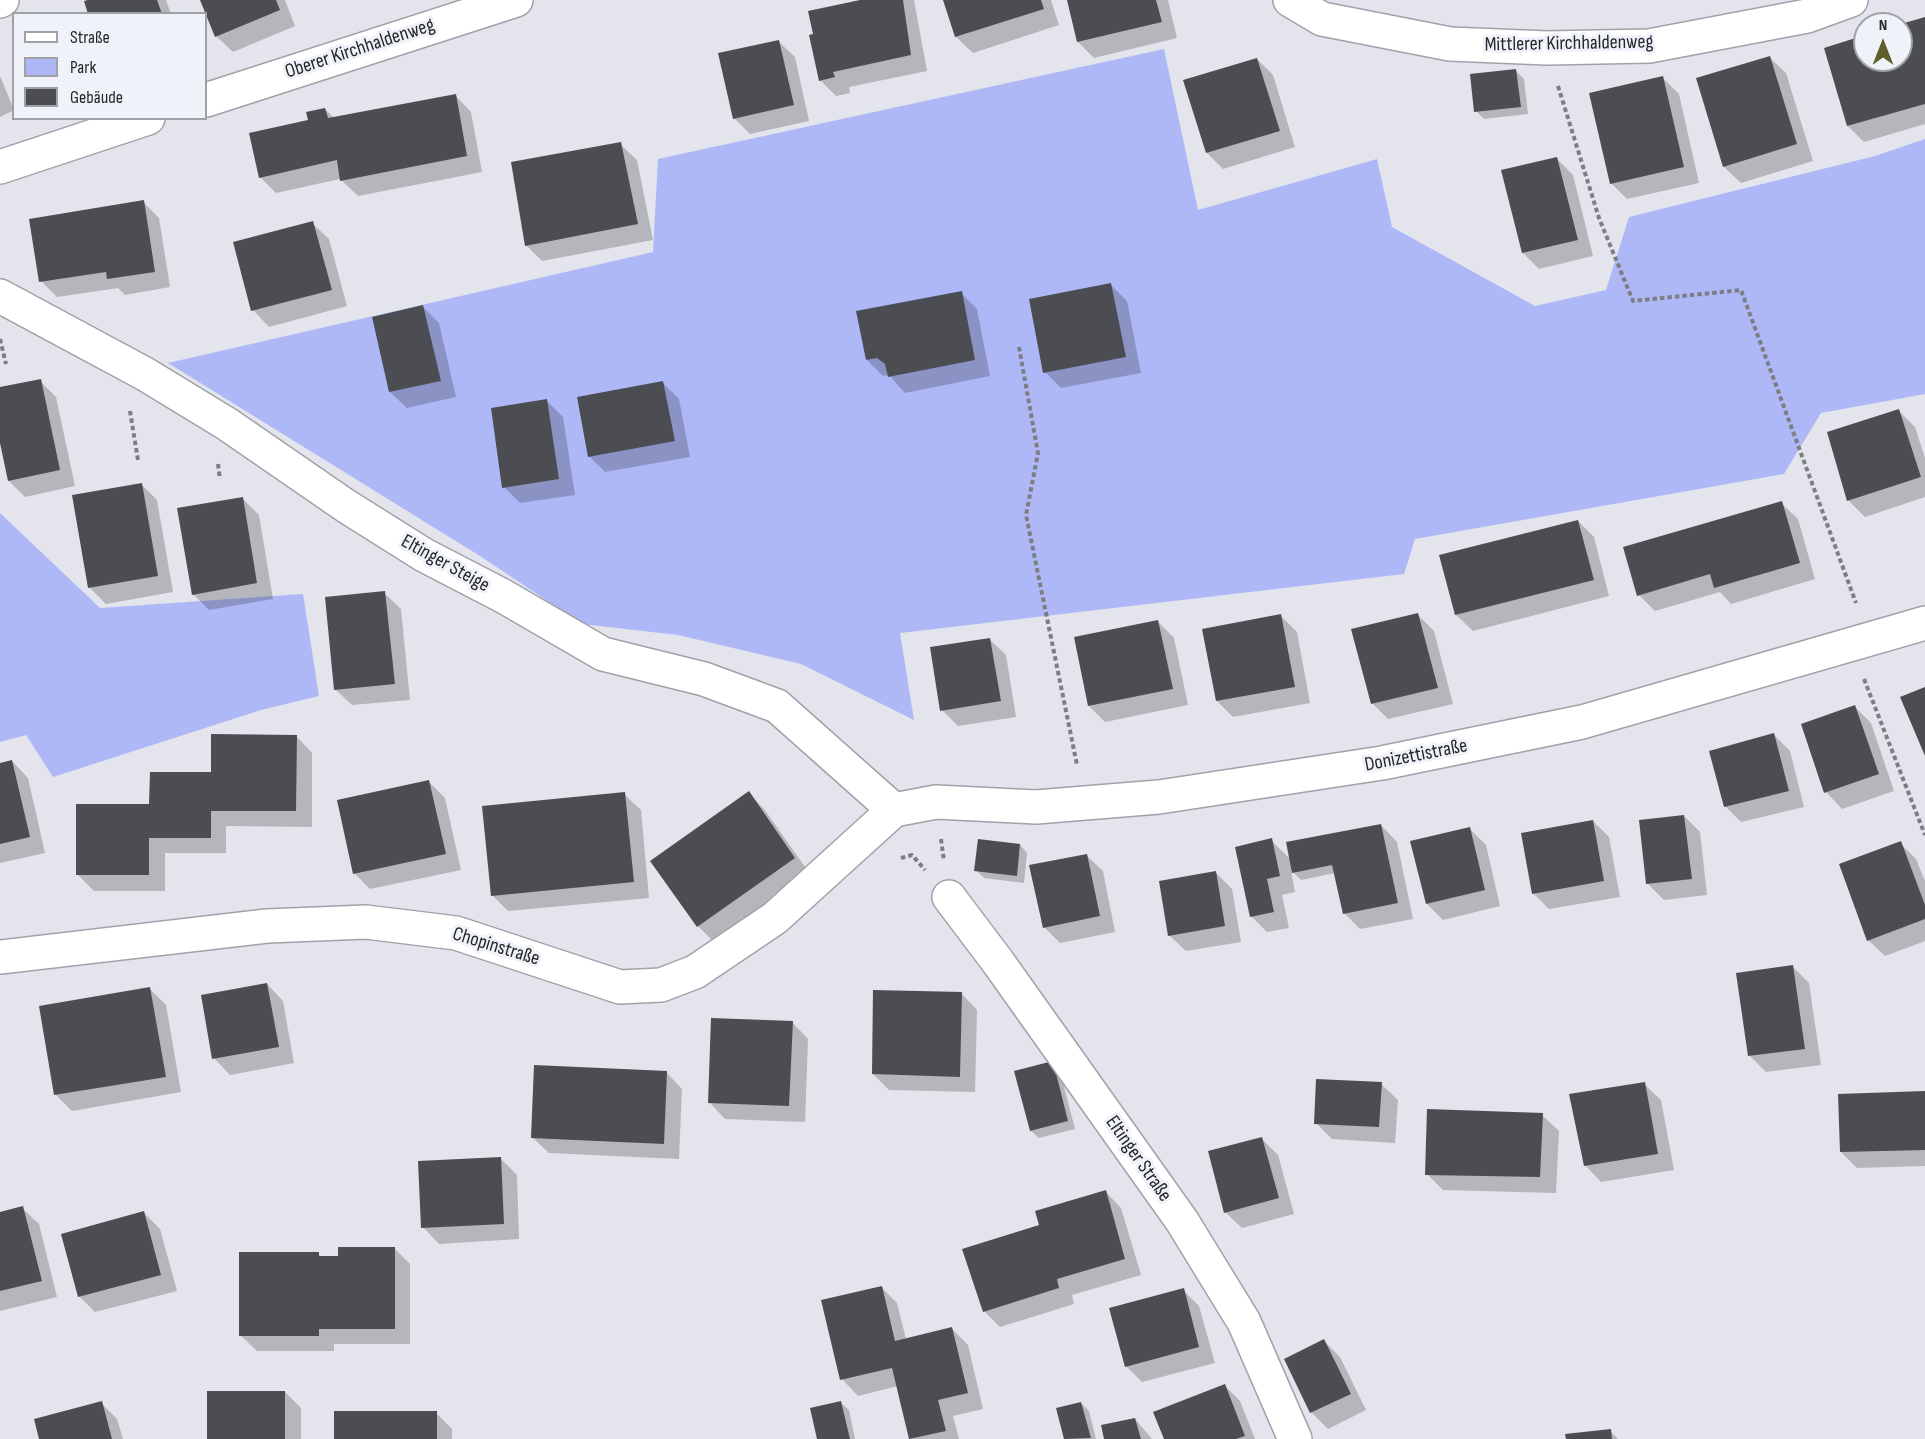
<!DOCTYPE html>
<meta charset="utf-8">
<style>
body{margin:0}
#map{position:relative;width:1925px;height:1439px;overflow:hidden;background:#e3e4ec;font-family:"Sofia Sans Condensed",sans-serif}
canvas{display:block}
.legend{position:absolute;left:12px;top:12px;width:195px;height:108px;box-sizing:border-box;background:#f0f2f9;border:2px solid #9fa1a6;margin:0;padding:8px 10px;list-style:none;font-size:18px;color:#26272a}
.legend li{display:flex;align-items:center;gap:12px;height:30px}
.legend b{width:30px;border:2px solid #9fa1a6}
.north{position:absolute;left:1853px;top:12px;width:60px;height:60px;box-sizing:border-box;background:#f0f2f9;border:2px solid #9fa1a6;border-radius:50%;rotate:0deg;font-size:16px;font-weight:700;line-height:24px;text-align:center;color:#26272a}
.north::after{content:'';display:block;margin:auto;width:21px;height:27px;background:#5f5f2c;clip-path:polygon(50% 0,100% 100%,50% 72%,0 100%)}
</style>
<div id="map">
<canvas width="1925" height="1439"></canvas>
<ul class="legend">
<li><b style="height:8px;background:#fff"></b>Straße</li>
<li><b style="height:16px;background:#aeb8f7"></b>Park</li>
<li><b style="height:16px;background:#4c4d53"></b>Gebäude</li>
</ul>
<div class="north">N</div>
</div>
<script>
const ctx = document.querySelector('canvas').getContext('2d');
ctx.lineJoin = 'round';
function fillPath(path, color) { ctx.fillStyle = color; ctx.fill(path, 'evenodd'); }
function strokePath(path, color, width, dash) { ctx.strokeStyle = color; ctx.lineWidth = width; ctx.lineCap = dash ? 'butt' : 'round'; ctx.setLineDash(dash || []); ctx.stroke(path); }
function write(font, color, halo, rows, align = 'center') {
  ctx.font = font + ' "Sofia Sans Condensed",sans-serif'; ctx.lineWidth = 6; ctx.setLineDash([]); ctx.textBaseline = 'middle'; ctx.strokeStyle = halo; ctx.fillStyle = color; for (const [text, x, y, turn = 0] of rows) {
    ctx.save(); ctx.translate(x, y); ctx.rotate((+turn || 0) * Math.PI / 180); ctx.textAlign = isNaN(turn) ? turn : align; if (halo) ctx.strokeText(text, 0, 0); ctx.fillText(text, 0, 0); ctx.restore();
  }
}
fillPath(new Path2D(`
 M1164 49 1198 210 1377 159 1392 227 1535 306 1606 290 1629 217 1875 156 1925 139V394L1821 413 1784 474 1415 539 1404 574 900 633 914 720 801 664 678 635 582 624 480 556 168 363 653 252 658 159Z
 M0 513 100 608 303 594 319 696 261 710 53 777 26 735 0 742Z`), '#aeb8f7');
fillPath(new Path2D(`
 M92 0H166L171 14H90Z
 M202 0H285L295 26 233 52 216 36Z
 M867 0H914L927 71 849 87 850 93 836 96 820 80Z
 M945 0H1051L1059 25 973 53 956 37Z
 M1068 0H1168L1177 38 1094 58 1078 42Z
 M1925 19V124L1864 142 1848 126 1865 37V60H1901V26Z
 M778 41 795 57 809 121 750 134 734 118Z
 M1769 57 1786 73 1813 161 1741 183 1724 167Z
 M1257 59 1273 75 1295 147 1223 169 1207 153Z
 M1516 71 1524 79 1528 114 1484 119 1476 111Z
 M0 76 14 110 0 117Z
 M1663 78 1679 94 1699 183 1627 199 1611 183Z
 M455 95 471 112 482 172 358 196 340 179 276 193 260 177 310 121 325 109 334 118Z
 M620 144 637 160 653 240 542 261 526 245Z
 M1557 159 1573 175 1593 256 1539 269 1523 253Z
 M143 202 159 218 170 287 125 295 118 288 57 297 41 281Z
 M312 223 329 239 347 306 269 327 253 310Z
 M1111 285 1127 301 1141 373 1061 388 1045 372Z
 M961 293 977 309 990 376 905 393 889 375 883 376 867 360Z
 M423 307 439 323 456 397 407 408 390 392Z
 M40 381 56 397 75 486 25 497 9 481 0 436V389Z
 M663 383 679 399 690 457 605 472 589 456Z
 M547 401 563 417 575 495 520 503 504 487Z
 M1899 411 1915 427 1925 458V497L1865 517 1849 501 1829 433Z
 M141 484 157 500 173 592 106 604 90 588Z
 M243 499 259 515 273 599 209 610 193 594Z
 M1781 503 1798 519 1815 579 1731 604 1720 592 1655 611 1639 595Z
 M1578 521 1594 537 1609 596 1473 631 1456 615Z
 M384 593 401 609 410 700 352 705 335 689Z
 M1418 615 1434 631 1453 704 1388 719 1372 703Z
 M1281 616 1297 632 1310 703 1233 717 1217 701Z
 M1158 622 1174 638 1188 705 1105 722 1089 706Z
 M989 639 1006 655 1016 717 958 726 942 710Z
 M1855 707 1871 723 1894 791 1842 809 1826 792Z
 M1774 735 1790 751 1804 807 1741 822 1725 806Z
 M296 736 312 753V827L226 826V853H165V891H94L78 875 151 805 212 774Z
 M12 761 28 778 45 853 0 863V764Z
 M429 782 445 798 461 870 370 889 354 873Z
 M748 793 764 809 810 874 714 942 698 926Z
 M624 794 641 810 649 898 508 911 492 895Z
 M1684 816 1700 832 1707 895 1664 900 1647 883Z
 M1593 821 1609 837 1620 897 1549 909 1533 893Z
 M1381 825 1397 842 1413 919 1360 929 1344 913 1335 873 1301 880 1291 870 1295 892 1282 895 1289 928 1267 932 1251 916 1271 840 1290 859Z
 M1470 829 1486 845 1500 906 1443 920 1427 904Z
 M1900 843 1916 859 1925 881V941L1885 956 1868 940Z
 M1020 845 1027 853 1024 883 984 878 976 870Z
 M1086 855 1103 871 1115 932 1060 943 1044 927Z
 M1216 873 1232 889 1241 942 1186 951 1169 935Z
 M1793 967 1809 983 1821 1065 1766 1072 1750 1056Z
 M267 984 283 1001 294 1063 230 1075 214 1058Z
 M150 989 166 1005 181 1092 72 1111 56 1095Z
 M961 993 977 1010 975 1092 889 1090 873 1074Z
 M792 1022 808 1039 805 1122 725 1119 709 1102Z
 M1060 1071 1075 1129 1039 1138 1031 1131 1016 1072Z
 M666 1072 682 1089 679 1159 549 1153 532 1137Z
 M1381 1084 1398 1100 1395 1143 1332 1139 1316 1123Z
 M1644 1084 1661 1100 1674 1170 1601 1182 1585 1165Z
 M1925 1093V1166L1857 1168 1841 1152Z
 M1542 1115 1559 1131 1556 1193 1443 1190 1427 1174Z
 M1262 1139 1278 1155 1294 1214 1242 1228 1225 1212Z
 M501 1159 517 1175 519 1239 439 1244 423 1227Z
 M1105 1191 1121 1208 1141 1275 1072 1295 1074 1304 1000 1327 984 1311 1041 1226Z
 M22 1208 39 1224 57 1297 0 1311V1214Z
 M144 1213 160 1229 177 1291 95 1312 79 1296Z
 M394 1248 410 1264V1344H334V1351H257L240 1335 318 1254 322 1257H339Z
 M881 1287 897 1303 906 1339 952 1329 968 1345 983 1409 953 1416 959 1439H911L898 1386 858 1396 842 1379Z
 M1183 1290 1199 1306 1215 1363 1142 1382 1126 1366Z
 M1324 1341 1340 1357 1366 1410 1328 1429 1312 1413 1286 1359Z
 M1224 1385 1240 1401 1255 1439H1165Z
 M285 1392 301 1408V1439H209Z
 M101 1403 117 1419 123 1439H41Z
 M841 1403 849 1410 855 1439H819Z
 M1081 1403 1089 1411 1096 1439H1065L1057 1409Z
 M436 1413 452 1429V1439H335Z
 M1135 1419 1152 1439H1105Z
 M1610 1431 1618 1439H1567Z`), '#0003');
fillPath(new Path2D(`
 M88 0H157L162 14H88L84 1Z
 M200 0H276L280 10 215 37Z
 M860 0H903L911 55 833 72 835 77 819 81 809 35 813 34 808 11Z
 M943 0H1041L1044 9 955 37Z
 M1067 0H1156L1162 22 1077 42Z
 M1925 17V104L1847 126 1824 48 1865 35V60H1901V24Z
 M779 40 794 105 733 119 718 53Z
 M1770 56 1797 144 1723 167 1696 78Z
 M1257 58 1280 131 1206 153 1183 80Z
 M1516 69 1521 107 1474 112 1470 74Z
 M1663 76 1684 167 1610 184 1589 93Z
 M456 94 467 156 340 181 337 160 259 178 249 133 308 120 306 112 325 108 328 118Z
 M621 142 638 224 525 246 511 162Z
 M1557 157 1578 240 1522 253 1501 170Z
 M144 200 155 272 107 279 106 272 39 282 29 219Z
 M313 221 332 290 251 311 233 242Z
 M1111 283 1126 357 1043 373 1029 299Z
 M962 291 975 360 888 377 885 364 877 358 866 360 856 311Z
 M423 305 441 381 389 392 372 317Z
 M41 379 60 470 8 481 0 443V387Z
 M663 381 675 441 588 457 577 397Z
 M547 399 559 479 502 488 491 408Z
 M1899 409 1921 477 1847 501 1827 432Z
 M142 483 158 576 88 588 72 495Z
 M243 497 257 583 192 595 177 508Z
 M1782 501 1800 563 1714 588 1710 574 1637 596 1623 547Z
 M1578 520 1594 580 1455 615 1439 555Z
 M385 591 395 684 334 690 325 597Z
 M1418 613 1438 688 1371 704 1351 629Z
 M1281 614 1295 687 1216 701 1202 629Z
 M1158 620 1173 689 1088 706 1074 637Z
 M990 638 1001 701 940 711 930 647Z
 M1925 687V756L1900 697Z
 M1855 705 1879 774 1824 793 1801 724Z
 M1774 733 1789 791 1724 807 1709 751Z
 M211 734 297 735 296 811H211V838H149V875H76V804H149L150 772H211Z
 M12 760 30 837 0 844V763Z
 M429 780 446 854 353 874 337 800Z
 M749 791 795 858 697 927 650 861Z
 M625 792 634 882 491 896 482 806Z
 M1684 815 1692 879 1646 884 1639 820Z
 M1593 820 1604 881 1532 894 1521 833Z
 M1381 824 1398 903 1343 914 1332 865 1292 873 1286 842Z
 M1470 827 1485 890 1426 904 1410 841Z
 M1272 838 1280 876 1267 879 1274 912 1250 917 1235 847Z
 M978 839 1020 844 1017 876 974 871Z
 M1901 841 1925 905V919L1867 941 1839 864Z
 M1087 854 1100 916 1043 928 1029 865Z
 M1216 871 1225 926 1168 936 1159 881Z
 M1793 965 1805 1049 1748 1056 1736 973Z
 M267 983 279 1047 212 1059 201 995Z
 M150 987 166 1077 54 1095 39 1006Z
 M873 990 962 992 960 1077 872 1074Z
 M711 1018 793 1021 789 1106 708 1103Z
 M1053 1061 1068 1121 1030 1131 1014 1071Z
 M534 1065 667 1071 664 1144 531 1138Z
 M1316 1079 1382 1082 1379 1127 1314 1124Z
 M1645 1082 1658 1154 1584 1166 1569 1094Z
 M1925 1091V1150L1840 1152 1838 1094Z
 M1427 1109 1543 1113 1540 1177 1425 1175Z
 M1262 1137 1279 1198 1224 1213 1208 1151Z
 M501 1157 504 1224 421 1228 418 1161Z
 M1106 1190 1125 1259 1057 1279 1059 1288 983 1312 962 1249 1039 1225 1035 1211Z
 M23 1206 42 1281 0 1291V1212Z
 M144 1211 161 1275 78 1297 61 1234Z
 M338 1247H395V1329H319V1336H239V1252H319V1256H338Z
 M882 1286 895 1341 952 1327 968 1393 938 1400 946 1431 909 1439 892 1368 840 1380 821 1300Z
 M1184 1288 1199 1347 1125 1367 1109 1308Z
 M1324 1339 1351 1394 1310 1413 1284 1359Z
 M1225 1384 1245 1436 1236 1439H1164L1153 1412Z
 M207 1391H285V1439H207Z
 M102 1401 112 1439H39L34 1419Z
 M841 1401 850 1439H817L810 1408Z
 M1081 1402 1091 1438 1064 1439 1056 1408Z
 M334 1411H437V1439H334Z
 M1135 1418 1141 1439H1104L1101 1425Z
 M1611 1429 1612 1439H1566L1565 1434Z`), '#4c4d53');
const minor = new Path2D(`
 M1290 0 1322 19 1450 44 1547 48 1649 46 1807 16 1851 0
 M0 1 2 0
 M206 100 516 0
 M0 167 148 118
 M0 296 145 374 227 424 346 506 424 555 503 596 603 654 704 679 777 706 894 810
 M894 810 936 802 1036 807 1159 797 1382 763 1582 722 1925 623
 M949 897 998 962 1182 1221 1244 1322 1295 1439
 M0 957 267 926 366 922 456 933 620 987 661 985 695 972 775 918 894 810`);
strokePath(minor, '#a1a2a9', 36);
strokePath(new Path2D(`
 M1558 86 1599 218 1633 301 1741 290 1856 603
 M0 339 6 364
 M1019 347 1038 453 1026 515 1077 765
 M130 411 138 460
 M218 464 220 479
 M1864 679 1925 835
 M941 839 944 861
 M901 858 912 855 925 870`), '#7d7e84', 4, [4.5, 3]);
strokePath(minor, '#fff', 33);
write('20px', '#26272a', '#f0f2f9', [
 ["Mittlerer Kirchhaldenweg",1569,44,-1],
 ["Oberer Kirchhaldenweg",360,49,-18],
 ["Eltinger Steige",445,564,29],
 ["Donizettistraße",1416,756,-11],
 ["Chopinstraße",496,947,17],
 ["Eltinger Straße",1138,1159,55]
]);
</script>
